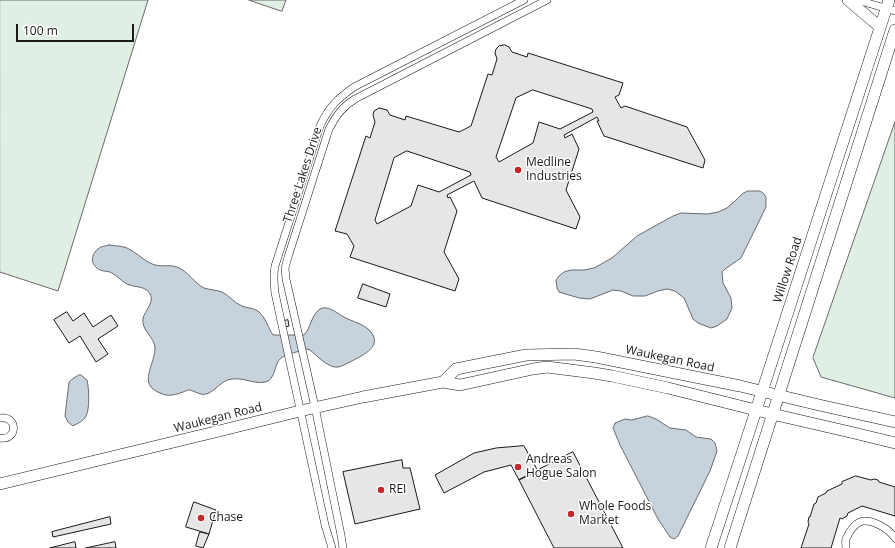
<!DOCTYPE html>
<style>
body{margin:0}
#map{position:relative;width:895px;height:548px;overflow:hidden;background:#fff;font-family:"Open Sans",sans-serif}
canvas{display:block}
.scale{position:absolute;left:16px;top:24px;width:118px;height:18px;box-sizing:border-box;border:2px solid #1a1a1a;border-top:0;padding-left:5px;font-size:12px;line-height:14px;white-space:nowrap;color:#1a1a1a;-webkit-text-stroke:3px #fff;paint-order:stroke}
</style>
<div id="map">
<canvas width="895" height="548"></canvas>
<div class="scale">100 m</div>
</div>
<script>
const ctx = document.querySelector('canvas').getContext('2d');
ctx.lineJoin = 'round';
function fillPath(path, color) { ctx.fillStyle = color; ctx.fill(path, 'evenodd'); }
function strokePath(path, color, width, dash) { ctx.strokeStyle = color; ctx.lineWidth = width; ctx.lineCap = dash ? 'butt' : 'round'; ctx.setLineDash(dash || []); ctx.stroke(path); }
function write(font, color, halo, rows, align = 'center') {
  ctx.font = font + ' "Open Sans",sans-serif'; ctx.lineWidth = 3; ctx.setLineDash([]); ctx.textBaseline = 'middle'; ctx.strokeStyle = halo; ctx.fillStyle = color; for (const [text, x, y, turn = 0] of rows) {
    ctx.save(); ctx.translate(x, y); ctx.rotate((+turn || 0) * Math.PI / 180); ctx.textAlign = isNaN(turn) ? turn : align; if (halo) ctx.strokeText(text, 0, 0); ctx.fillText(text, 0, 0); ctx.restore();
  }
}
const green = new Path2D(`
 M0 0H148L58 291 0 272Z
 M249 0H286L282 11Z
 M895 122V398L821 377 813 358Z`);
fillPath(green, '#e0efe3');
strokePath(green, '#6a6a6a', 1);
const water = new Path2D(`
 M748 191H760L763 193 766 197V207L741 258 725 269 722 272 723 283 731 298 732 308 727 319 717 326 711 328 698 323 693 319 684 298 675 291 667 289 658 291 645 296H633L621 291 613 290 590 299 579 298 559 292 557 288 556 280 559 276 564 272 571 270H584L594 268 612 258 637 236 673 216 681 213 708 214 718 212 727 208 734 202 742 194Z
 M109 245C116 246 122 246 127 248 136 252 142 259 150 263 159 268 169 264 177 267 188 271 194 283 204 288 210 290 217 290 222 292 230 296 234 303 242 306 247 308 255 308 259 312 266 318 268 328 273 335H304C311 328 311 315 320 309 327 305 336 312 342 316 352 322 367 324 373 335 380 348 361 356 352 361 347 363 341 368 335 367 328 367 316 355 310 350L307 349C300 351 287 354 281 358 274 364 276 376 268 381 258 386 243 377 232 379 222 380 217 389 209 393 201 397 196 391 189 390 187 390 184 392 183 392 175 395 168 397 160 393 137 384 155 365 155 348 155 337 141 331 143 318 145 311 153 304 151 296 147 285 135 288 127 284 121 281 117 275 110 272 105 271 99 271 96 267 89 261 93 251 101 247 103 246 107 246 109 245Z
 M79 375H81L87 380C89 388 90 409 86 416 84 421 78 423 73 426L68 422 65 416 69 382 71 380Z
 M648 416 656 419 670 428 686 430 696 437 711 439 715 443 717 451 710 471 678 536 674 539 670 537 658 519 620 445 613 428 615 423 625 419 631 420Z`);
fillPath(water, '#c6d2dc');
strokePath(water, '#6a6a6a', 1);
const building = new Path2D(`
 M505 45 509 47 512 52 527 57 528 53 623 83 619 95 615 97 621 108 625 106 687 127 705 160 703 168 604 136 597 121H599L597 117 564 135 565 138 572 134 579 149 566 190 580 217 576 229 482 198 474 181 447 195 448 198 450 197 457 211 444 252 459 279 455 291 350 257 354 246 347 234 335 231 366 136 370 138 375 122 373 115 374 111 379 108 387 110 390 115 405 120 406 116 459 132 471 126 488 74 492 75 497 59 495 53 496 49 499 46ZM533 90 592 109 593 112 560 129 539 122 533 143 499 162 496 157 516 98ZM407 151 470 172 471 175 439 192 418 185 411 206 377 224 375 220 394 158Z
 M363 284 390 294 386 307 358 298Z
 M67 312 73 321 84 313 93 327 111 315 118 326 98 339 108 354 96 362 80 336 69 343 54 320Z
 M288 320 289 326 285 327 284 321Z
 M524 446 538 471 519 480 511 465 484 472 444 493 435 475 474 453 496 448Z
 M573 452 623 548H554L519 480Z
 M402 460 403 468H410L420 509 355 524 343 472Z
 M856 476 871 480 874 479 878 480 879 482 895 487V516L862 506 848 513 847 516 842 519 840 518 831 548H801L809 524 808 522 809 517H810L814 504 816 503 818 497 826 493 827 491 842 484V482Z
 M194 502 216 510 209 534 186 527Z
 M110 517 111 524 53 537 52 532Z
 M200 532 209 534 203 548 196 546Z
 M75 542 76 548H50Z
 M115 542 116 548H86Z`);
fillPath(building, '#e6e6e6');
strokePath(building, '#1a1a1a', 1);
const street = new Path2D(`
 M857 0 895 11
 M0 418C18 415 18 441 0 438
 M332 548 325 525 275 293C274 284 273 275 275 266L320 126C329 107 337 99 354 87L524 0
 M343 548 341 535 315 407 286 279 285 268 288 257 329 129C336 116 342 107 355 99L547 0
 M846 548C846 545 845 541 846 539 847 537 848 535 849 533 852 528 857 522 863 521 874 520 889 529 895 538`);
const primary = new Path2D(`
 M848 0 880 27
 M443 382 456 369 526 355 574 354 596 357 740 386 819 405 895 422
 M0 484 219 431 300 411 363 397 443 382 460 385 533 369 547 367 594 373 612 376 668 388 772 414 850 432 895 443
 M711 548 749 432 889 0
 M730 548 895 30`);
strokePath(street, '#1a1a1a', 8);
strokePath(primary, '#1a1a1a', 12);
strokePath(street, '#fff', 7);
strokePath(primary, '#fff', 11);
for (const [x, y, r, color] of [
 [518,170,4,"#c62828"],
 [518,467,4,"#c62828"],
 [381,490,4,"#c62828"],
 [571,514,4,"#c62828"],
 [201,518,4,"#c62828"]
]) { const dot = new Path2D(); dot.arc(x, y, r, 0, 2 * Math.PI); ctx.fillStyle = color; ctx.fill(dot); strokePath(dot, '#fff', 1.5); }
write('12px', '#1a1a1a', '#fff', [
 ["Medline",526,163],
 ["Industries",526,177],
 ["Andreas",526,460],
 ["Hogue Salon",526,474],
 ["REI",389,490],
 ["Whole Foods",579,507],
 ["Market",579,521],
 ["Chase",209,518]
], 'left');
write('12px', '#1a1a1a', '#fff', [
 ["Three Lakes Drive",303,175,-72],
 ["Willow Road",788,270,-72],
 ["Waukegan Road",670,359,12],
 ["Waukegan Road",218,418,-14]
]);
</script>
